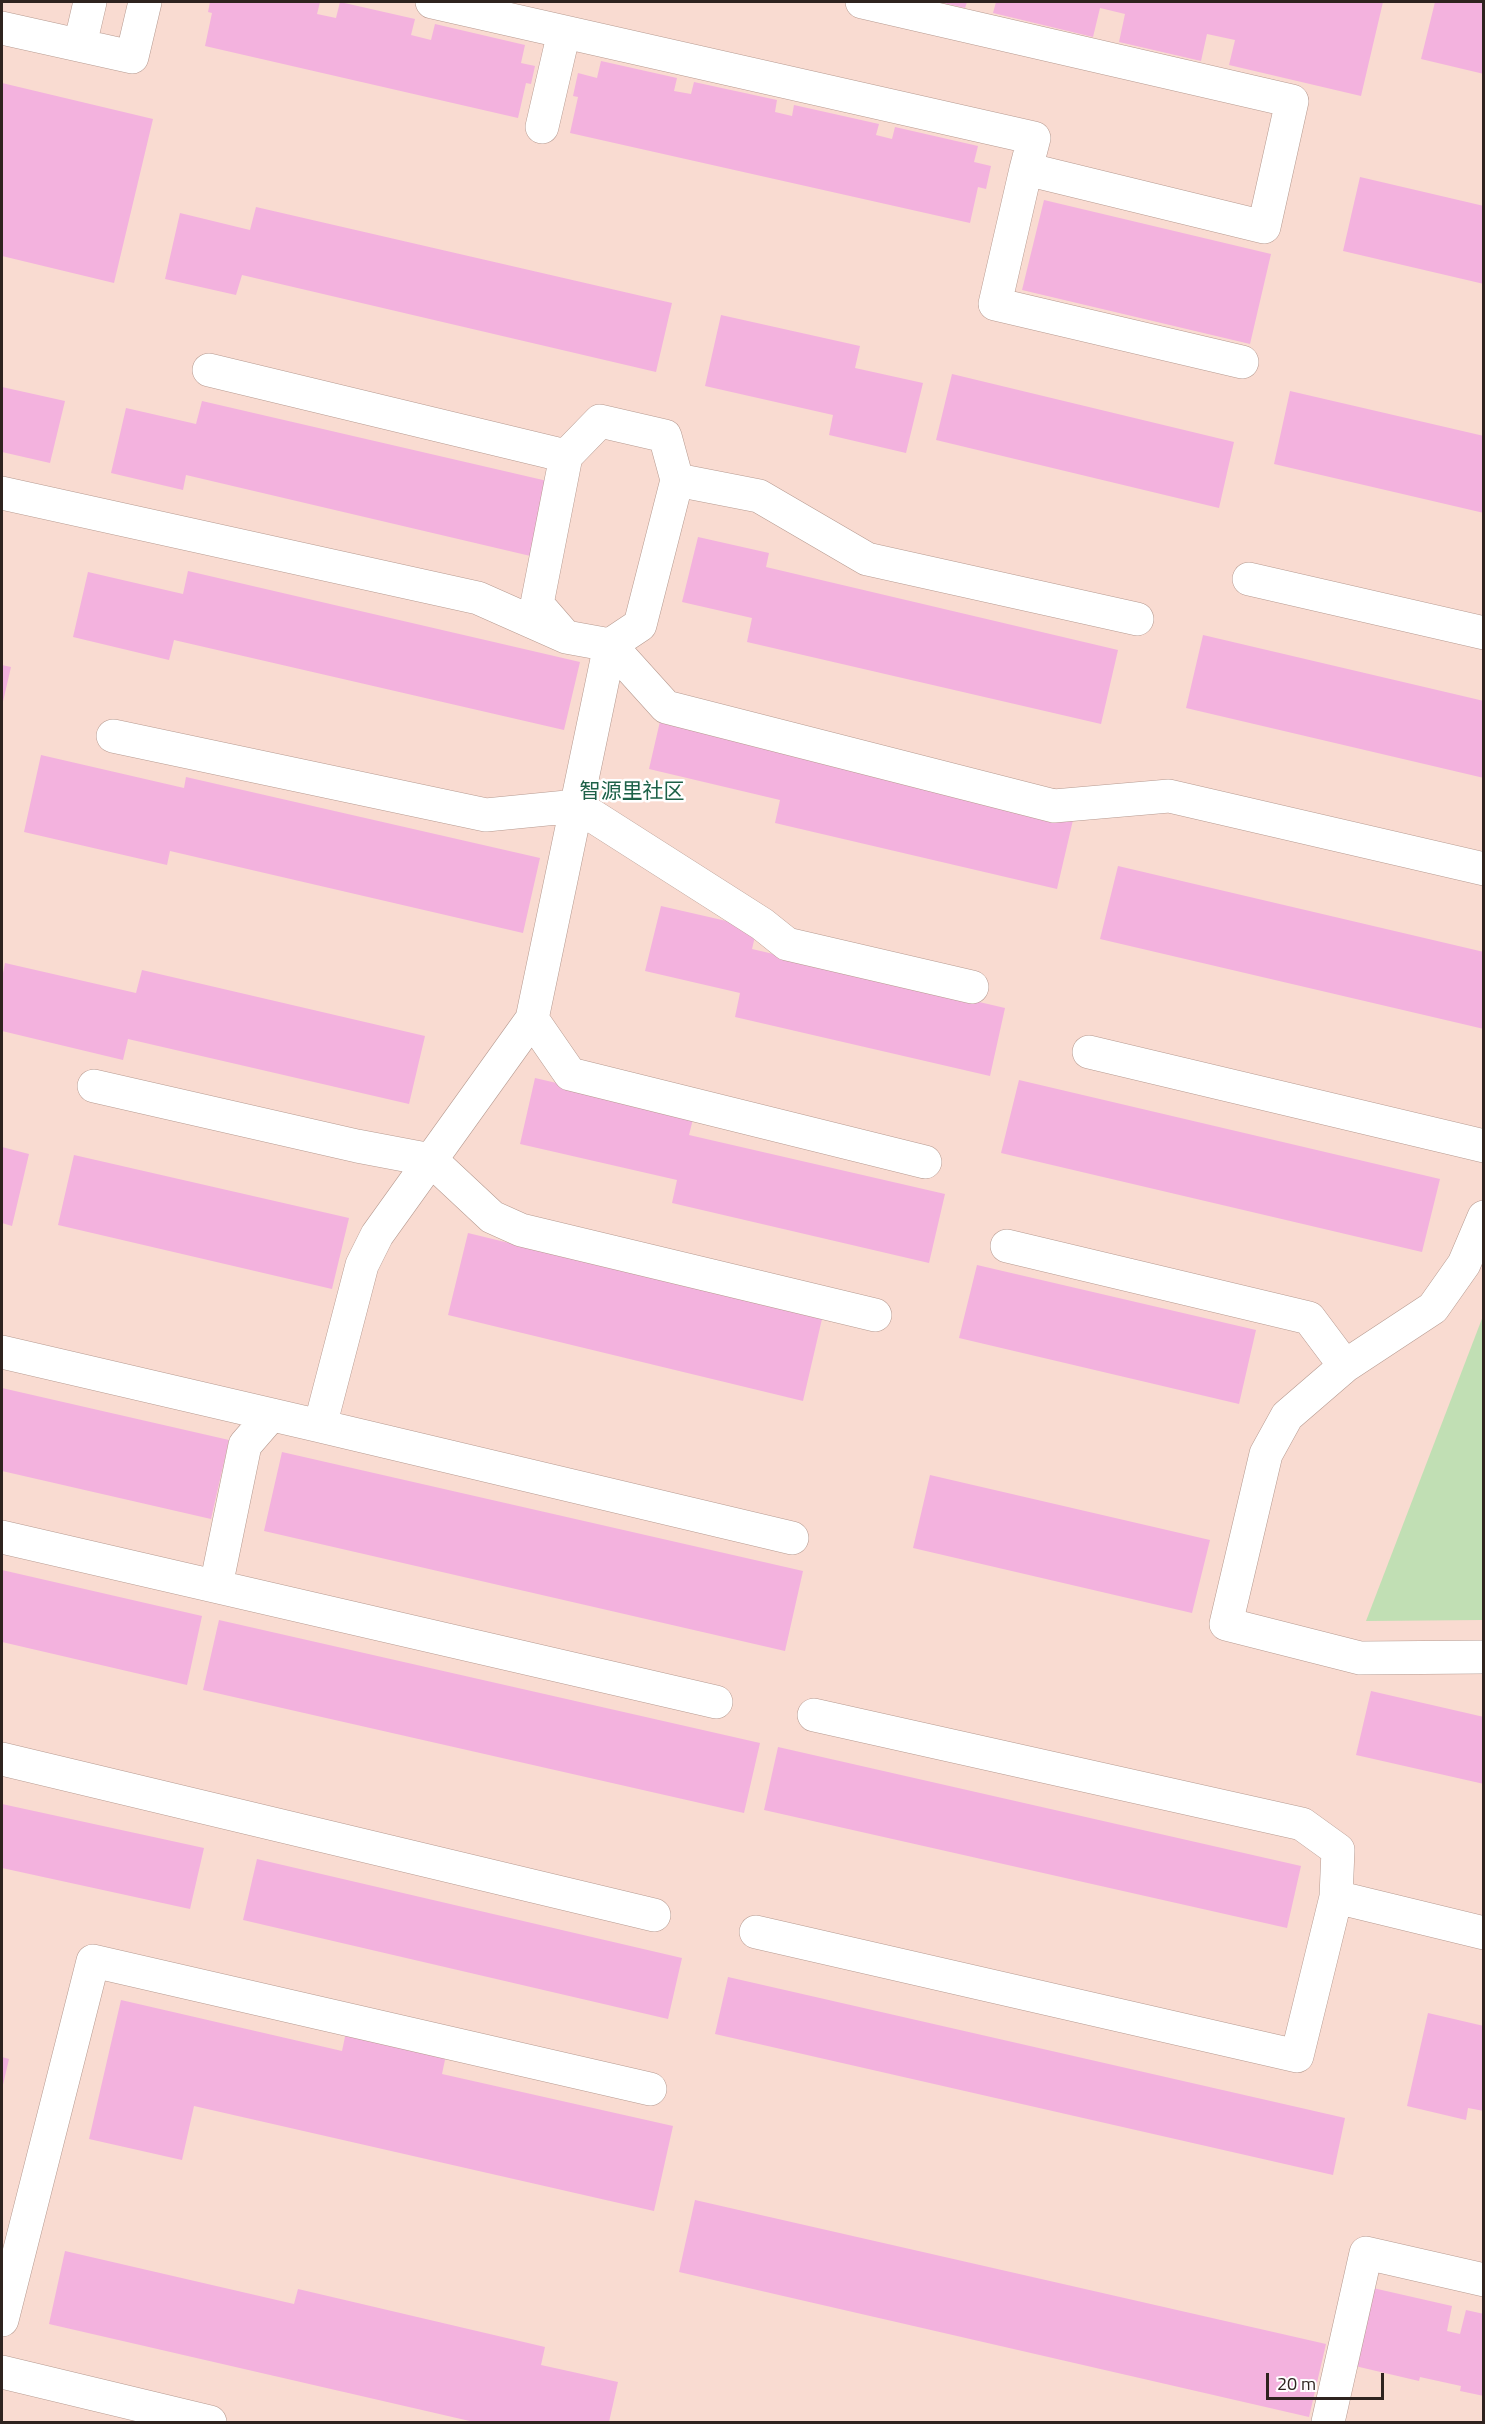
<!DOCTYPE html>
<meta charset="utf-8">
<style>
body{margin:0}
#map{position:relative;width:1485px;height:2424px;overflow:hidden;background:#f9dbd1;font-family:"Titillium Web",sans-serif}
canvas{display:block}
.frame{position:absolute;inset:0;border:3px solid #2e231f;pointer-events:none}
.scale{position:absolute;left:1266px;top:2373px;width:118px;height:27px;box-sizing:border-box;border:3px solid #2e231f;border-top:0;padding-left:8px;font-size:18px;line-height:21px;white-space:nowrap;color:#2e231f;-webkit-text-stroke:4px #fff;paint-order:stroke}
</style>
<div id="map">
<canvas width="1485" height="2424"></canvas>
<div class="frame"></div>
<div class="scale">20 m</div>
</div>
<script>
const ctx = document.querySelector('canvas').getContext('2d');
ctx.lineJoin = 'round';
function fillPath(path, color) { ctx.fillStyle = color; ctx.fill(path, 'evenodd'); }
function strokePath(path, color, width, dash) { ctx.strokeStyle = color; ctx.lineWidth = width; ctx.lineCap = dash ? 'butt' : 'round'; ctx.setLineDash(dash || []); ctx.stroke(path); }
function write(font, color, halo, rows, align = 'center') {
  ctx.font = font + ' "Titillium Web","Noto Sans SC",sans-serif'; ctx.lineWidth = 5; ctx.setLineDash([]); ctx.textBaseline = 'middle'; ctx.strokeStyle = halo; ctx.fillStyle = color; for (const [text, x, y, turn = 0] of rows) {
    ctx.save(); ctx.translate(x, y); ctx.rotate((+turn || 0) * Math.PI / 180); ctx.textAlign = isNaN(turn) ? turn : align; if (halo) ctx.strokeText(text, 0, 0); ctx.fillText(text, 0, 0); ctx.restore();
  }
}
fillPath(new Path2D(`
 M1483 1316V1620L1366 1621Z`), '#c1dfb4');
fillPath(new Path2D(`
 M210 2H320L317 14 336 18 340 2 415 19 411 35 431 40 435 24 525 45 521 63 535 66 531 84 526 83 518 118 205 46 212 13 208 12Z
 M939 2H967L965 8Z
 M996 2H1383L1361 96 1229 65 1235 40 1207 34 1201 61 1119 42 1125 14 1100 8 1093 37 993 13Z
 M1435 2H1484V74L1421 59Z
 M601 61 677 78 674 91 691 94 694 82 777 100 775 112 792 116 794 105 879 124 876 135 892 139 895 127 978 146 974 162 991 166 986 189 978 187 970 223 570 133 578 97 573 96 578 73 597 78Z
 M2 83 153 119 114 283 2 256Z
 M1360 177 1484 206V284L1343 251Z
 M1044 200 1271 254 1250 344 1022 290Z
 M256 207 672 303 656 372 242 275 236 295 165 279 180 213 250 230Z
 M721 315 860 346 855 368 923 383 906 453 829 435 833 415 705 386Z
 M952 374 1234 442 1219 508 936 440Z
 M2 387 65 401 50 463 2 452Z
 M1290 391 1484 436V513L1274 464Z
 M202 401 556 483 539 558 186 475 183 490 111 473 126 408 196 424Z
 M698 537 769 553 766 567 1118 650 1101 724 747 642 752 618 682 602Z
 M188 571 580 662 564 730 174 640 169 660 73 637 88 572 183 594Z
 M1203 635 1484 701V778L1186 708Z
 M2 665 11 667 2 706Z
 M664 704 1073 820 1057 889 775 823 780 800 649 769Z
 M41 755 184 788 186 777 540 858 523 933 170 851 167 865 24 832Z
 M1118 866 1484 952V1029L1100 939Z
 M661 906 757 928 752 949 1005 1008 990 1076 735 1017 740 993 645 971Z
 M5 963 136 993 142 970 425 1036 409 1104 128 1039 123 1060 2 1031V978Z
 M535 1078 694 1115 689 1135 945 1194 929 1263 672 1203 677 1180 520 1144Z
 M1019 1080 1440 1179 1422 1252 1001 1153Z
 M2 1147 29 1154 12 1226 2 1223Z
 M74 1155 349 1218 332 1289 58 1225Z
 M468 1233 822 1319 803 1401 448 1315Z
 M977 1265 1256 1330 1239 1404 959 1338Z
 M2 1388 229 1440 211 1519 2 1471Z
 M282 1452 803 1571 785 1651 264 1531Z
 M930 1475 1210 1540 1192 1613 913 1548Z
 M2 1570 202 1616 187 1685 2 1642Z
 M219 1620 760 1743 744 1813 203 1690Z
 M1371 1691 1484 1717V1784L1356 1755Z
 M778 1747 1301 1866 1287 1928 764 1810Z
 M2 1804 204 1848 190 1909 2 1868Z
 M257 1859 682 1958 668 2019 243 1920Z
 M728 1977 1345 2118 1333 2175 715 2034Z
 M121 2000 342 2051 346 2032 446 2055 442 2074 673 2126 654 2211 194 2106 182 2160 89 2139Z
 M1428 2013 1484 2026V2111L1468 2108 1466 2120 1407 2106Z
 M2 2057 9 2059 2 2089Z
 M695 2200 1326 2344 1309 2417 679 2272Z
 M65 2251 294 2304 298 2289 545 2347 541 2365 618 2382 609 2422H474L49 2324Z
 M1373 2288 1452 2306 1447 2331 1460 2334 1466 2310 1484 2314V2396L1460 2391 1461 2386 1420 2377 1419 2381 1355 2366Z`), '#f3b2de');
const minor = new Path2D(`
 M432 2 1034 138 1026 169 1264 227 1292 101 862 2
 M2 28 132 57 145 2
 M80 45 90 2
 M542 127 564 32
 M1026 169 995 304 1242 362
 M209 370 566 456 537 604 564 635
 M566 456 600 421 665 436 677 480
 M2 493 478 598 566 637 610 645 532 1019 377 1235 362 1265 320 1426 2 1352
 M1249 579 1484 633
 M1137 619 867 559 759 496 677 480 640 625 610 645 666 707 1054 806 1169 796 1484 869
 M113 736 486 815 577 806 762 924 787 944 972 987
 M532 1019 570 1074 925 1162
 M1089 1052 1484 1146
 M94 1086 357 1146 431 1160 492 1217 521 1230 875 1315
 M1484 1217 1464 1264 1433 1308 1345 1366 1287 1416 1266 1454 1226 1624 1360 1658 1484 1657
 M1007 1246 1309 1318 1345 1366
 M320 1426 792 1538
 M2 1537 716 1702
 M216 1586 245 1445 271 1415
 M814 1715 1302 1824 1338 1850 1336 1897 1484 1933
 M2 1759 654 1915
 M756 1932 1297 2056 1336 1897
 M2 2320 93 1961 650 2089
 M2 2372 210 2422
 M1328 2422 1366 2253 1484 2280`);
strokePath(minor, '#b69a90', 34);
strokePath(minor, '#fff', 33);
write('21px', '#1d6148', '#fff', [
 ["智源里社区",632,793]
]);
</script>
